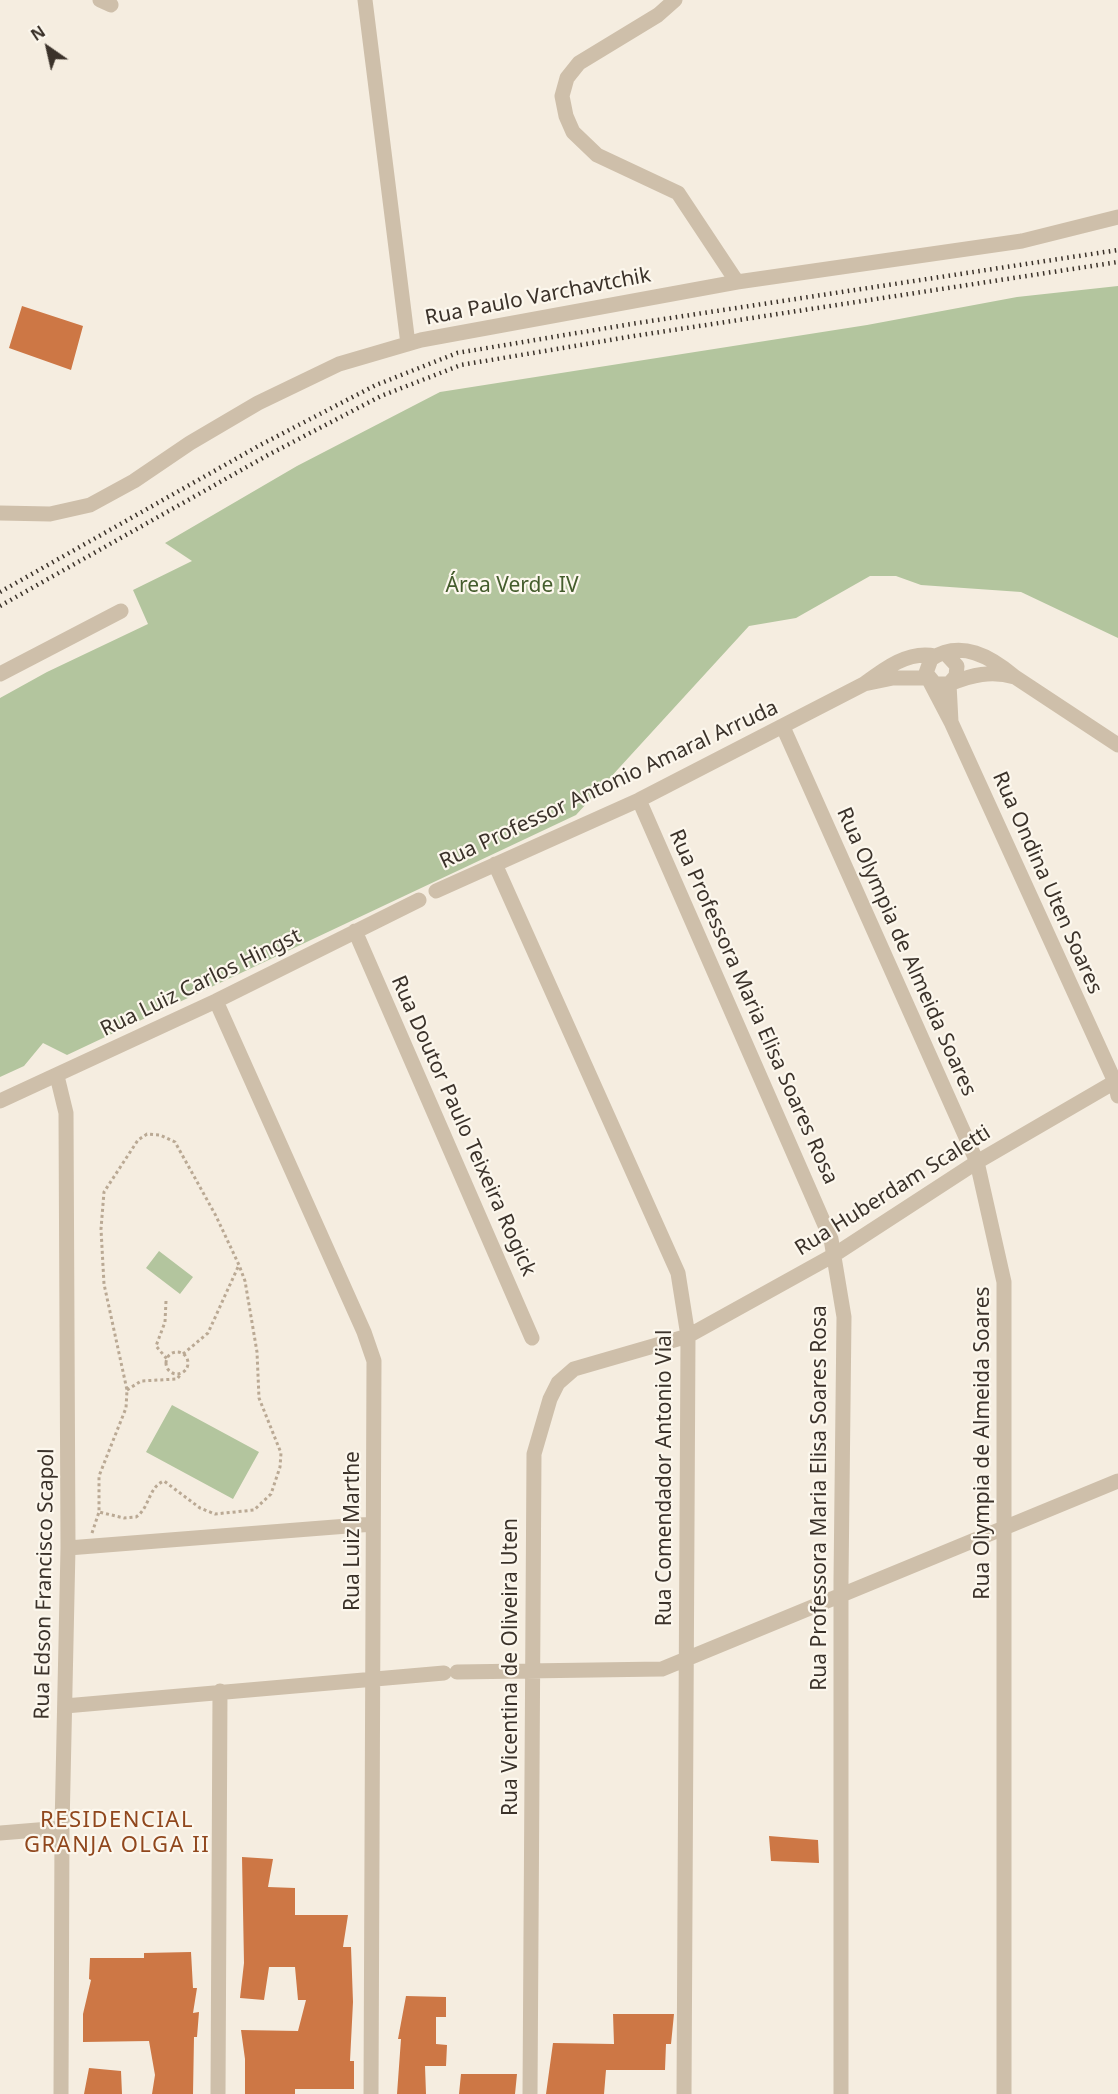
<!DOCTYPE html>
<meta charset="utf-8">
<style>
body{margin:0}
#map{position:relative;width:1118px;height:2094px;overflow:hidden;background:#f5ede0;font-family:"Noto Sans",sans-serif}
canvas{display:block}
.north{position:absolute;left:18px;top:18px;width:60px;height:60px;-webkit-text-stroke:4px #fcf7ed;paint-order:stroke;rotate:326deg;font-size:16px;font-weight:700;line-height:24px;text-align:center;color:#3b322a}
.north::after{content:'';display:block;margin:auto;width:21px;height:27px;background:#3b322a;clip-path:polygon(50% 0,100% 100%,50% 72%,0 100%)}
</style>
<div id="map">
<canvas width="1118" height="2094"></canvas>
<div class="north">N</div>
</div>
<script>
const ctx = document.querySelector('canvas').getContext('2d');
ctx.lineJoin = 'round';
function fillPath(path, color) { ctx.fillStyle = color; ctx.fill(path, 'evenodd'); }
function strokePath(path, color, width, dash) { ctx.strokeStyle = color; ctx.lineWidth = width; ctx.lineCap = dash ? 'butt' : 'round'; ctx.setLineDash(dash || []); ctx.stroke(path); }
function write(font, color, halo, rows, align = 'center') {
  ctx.font = font + ' "Noto Sans",sans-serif'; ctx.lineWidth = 4.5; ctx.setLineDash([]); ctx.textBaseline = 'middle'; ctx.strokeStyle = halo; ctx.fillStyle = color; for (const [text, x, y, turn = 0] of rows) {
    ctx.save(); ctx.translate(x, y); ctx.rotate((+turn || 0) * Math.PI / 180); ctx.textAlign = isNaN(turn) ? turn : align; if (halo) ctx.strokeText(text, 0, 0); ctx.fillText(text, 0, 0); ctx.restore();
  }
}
fillPath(new Path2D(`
 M1118 286V638L1021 592 921 585 896 576H870L796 618 749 626 576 815 67 1055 43 1043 24 1066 0 1077V698L47 672 148 624 133 590 192 561 165 543 297 466 440 392 867 325 1017 297Z
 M159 1251 193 1277 180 1294 146 1268Z
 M172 1405 259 1452 233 1499 146 1452Z`), '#b3c59e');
fillPath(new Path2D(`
 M22 306 83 326 71 370 9 348Z
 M769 1836 818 1840 819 1863 771 1861Z
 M242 1857 273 1859 268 1887 295 1888V1915H348L343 1947H351L353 2002 350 2061H354V2089H295V2094H245V2059L241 2030 298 2031 306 2000H298L295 1967H269L264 2000 240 1998 244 1963Z
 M191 1952 193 1988H197L193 2013 199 2012 197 2037H194L193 2094H152L155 2075 149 2041 83 2042V2014L91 1980 89 1979 90 1958H144V1953Z
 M406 1996 446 1997V2017H436V2044L447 2045 446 2066H425L426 2094H397L401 2039H398Z
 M613 2014H674L671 2044H666L665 2070H606L604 2094H546L553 2043 614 2044Z
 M89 2068 121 2071 122 2094H84Z
 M461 2074H517L515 2094H459Z`), '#cd7745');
strokePath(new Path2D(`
 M166 1301 165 1322 156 1346 167 1359
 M166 1363a11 11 0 1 1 22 0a11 11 0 1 1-22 0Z
 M183 1354 208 1333 238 1267
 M127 1390 141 1381 177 1379 181 1374
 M92 1533 99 1512V1476L126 1408 127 1390 104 1284 101 1229 104 1192 138 1140 147 1134 160 1135 175 1142 216 1216 239 1265 245 1281 257 1352 259 1398 281 1453 280 1467 271 1494 254 1510 215 1514 200 1508 164 1481C148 1487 150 1508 136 1517L124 1518 99 1512`), '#baa994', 3, [3, 3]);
strokePath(new Path2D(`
 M100 0 111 5
 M365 0 408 344
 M675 0 658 15 579 63 567 78 562 96 566 116 573 132 597 155 678 193 737 282
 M0 513 50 514 90 505 134 481 190 443 258 403 339 364 421 340 737 282 1022 241 1118 217
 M935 656C909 650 884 669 864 684L893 678H928L951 722 949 684C972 675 991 670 1015 677 991 657 961 639 931 659L926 673 935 684H949L956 676 957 666 946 654
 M0 674 121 611
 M1015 677 1118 745
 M951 722 1115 1082 1118 1096
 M783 727 977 1162 1004 1282V2094
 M639 800 831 1239 844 1317 841 1580V2094
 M495 864 678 1273 688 1336 684 2094
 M436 891 639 800 864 684
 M355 931 532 1338
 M216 1001 364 1332 374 1361 371 2094
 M57 1076 66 1113 68 1548 62 1828 61 2094
 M0 1101 216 1001 419 900
 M68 1548 373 1524
 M457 1672 662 1669 1118 1481
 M65 1706 444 1673
 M0 1833 62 1828
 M218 2094 220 1691
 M530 2094 534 1454 550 1399 558 1383 574 1369 688 1336 834 1255 977 1162 1118 1080`), '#cebfaa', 15);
strokePath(new Path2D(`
 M0 592 262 444 376 385 457 353 631 324 1118 250
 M0 606 268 455 381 396 461 365 634 336 1118 262`), '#3b322a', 4.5, [1.5, 4.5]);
write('21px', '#3b322a', '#fcf7ed', [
 ["Rua Paulo Varchavtchik",538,297,-11],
 ["Rua Professor Antonio Amaral Arruda",609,785,-25],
 ["Rua Ondina Uten Soares",1047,883,66],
 ["Rua Olympia de Almeida Soares",906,952,66],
 ["Rua Luiz Carlos Hingst",201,983,-26],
 ["Rua Professora Maria Elisa Soares Rosa",753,1007,66],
 ["Rua Doutor Paulo Teixeira Rogick",463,1126,66],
 ["Rua Huberdam Scaletti",893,1191,-32],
 ["Rua Olympia de Almeida Soares",983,1443,-90],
 ["Rua Comendador Antonio Vial",665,1478,-90],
 ["Rua Professora Maria Elisa Soares Rosa",820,1498,-90],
 ["Rua Luiz Marthe",353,1531,-90],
 ["Rua Edson Francisco Scapol",45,1584,-89],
 ["Rua Vicentina de Oliveira Uten",511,1667,-90]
]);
write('21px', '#445c2c', '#fcf7ed', [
 ["Área Verde IV",512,586]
]);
ctx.letterSpacing = '1.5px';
write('22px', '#90471d', '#fcf7ed', [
 ["RESIDENCIAL",117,1821],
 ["GRANJA OLGA II",117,1846]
]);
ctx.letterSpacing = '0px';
</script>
